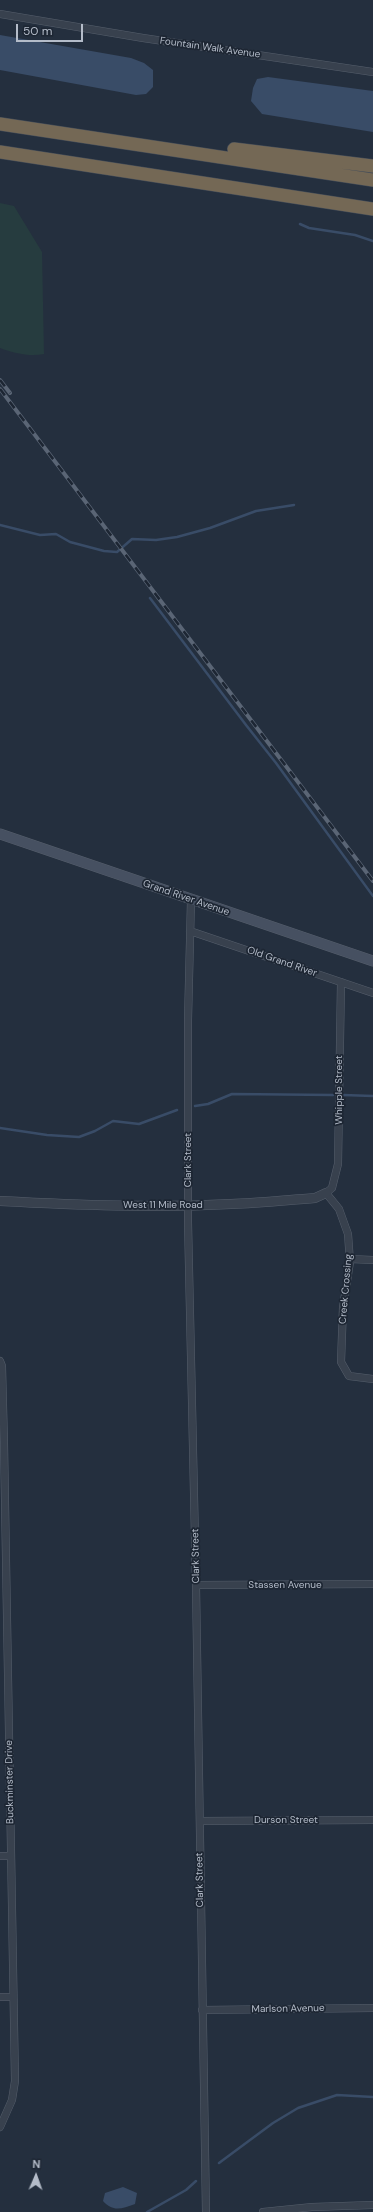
<!DOCTYPE html>
<style>
body{margin:0}
#map{position:relative;width:373px;height:2212px;overflow:hidden;background:#242f3e;font-family:"DM Sans",sans-serif}
canvas{display:block}
.north{position:absolute;left:16px;top:2156px;width:40px;height:40px;-webkit-text-stroke:3px #1d2633;paint-order:stroke;rotate:2deg;font-size:11px;font-weight:700;line-height:16px;text-align:center;color:#b4bcc9}
.north::after{content:'';display:block;margin:auto;width:14px;height:18px;background:#b4bcc9;clip-path:polygon(50% 0,100% 100%,50% 72%,0 100%)}
.scale{position:absolute;left:16px;top:24px;width:67px;height:18px;box-sizing:border-box;border:2px solid #b4bcc9;border-top:0;padding-left:5px;font-size:12px;line-height:14px;white-space:nowrap;color:#b4bcc9;-webkit-text-stroke:3px #1d2633;paint-order:stroke}
</style>
<div id="map">
<canvas width="373" height="2212"></canvas>
<div class="north">N</div>
<div class="scale">50 m</div>
</div>
<script>
const ctx = document.querySelector('canvas').getContext('2d');
ctx.lineJoin = 'round';
function fillPath(path, color) { ctx.fillStyle = color; ctx.fill(path, 'evenodd'); }
function strokePath(path, color, width, dash) { ctx.strokeStyle = color; ctx.lineWidth = width; ctx.lineCap = dash ? 'butt' : 'round'; ctx.setLineDash(dash || []); ctx.stroke(path); }
function write(font, color, halo, rows, align = 'center') {
  ctx.font = font + ' "DM Sans",sans-serif'; ctx.lineWidth = 3.5; ctx.setLineDash([]); ctx.textBaseline = 'middle'; ctx.strokeStyle = halo; ctx.fillStyle = color; for (const [text, x, y, turn = 0] of rows) {
    ctx.save(); ctx.translate(x, y); ctx.rotate((+turn || 0) * Math.PI / 180); ctx.textAlign = isNaN(turn) ? turn : align; if (halo) ctx.strokeText(text, 0, 0); ctx.fillText(text, 0, 0); ctx.restore();
  }
}
fillPath(new Path2D(`
 M0 203 14 206 42 252 44 354C29 357 14 353 0 348Z`), '#263c3f');
fillPath(new Path2D(`
 M0 35 131 58 144 63 153 70V87L146 94 136 95 0 70Z
 M268 77 373 91V132L262 114 251 101 253 88 257 79Z
 M123 2187 137 2193 135 2204C121 2209 113 2212 103 2201L105 2193Z`), '#394c67');
strokePath(new Path2D(`
 M300 224 309 228 355 235 373 241
 M0 525 40 535 56 534 70 542 104 551 117 552 132 539 156 540 177 537 210 528 256 511 294 505
 M150 598 246 725 276 763 373 896
 M343 1095 373 1096
 M195 1106 208 1104 232 1094 333 1095
 M0 1128 47 1135 79 1137 95 1131 113 1121 139 1124 177 1110
 M219 2163 273 2123 298 2108 337 2095 373 2097
 M147 2212 186 2190 196 2181`), '#394c67', 2.5);
const minor = new Path2D(`
 M0 14 143 38 373 72
 M191 900 188 1020V1222L196 1585 206 2212
 M190 931 373 993
 M341 982 338 1164 332 1188 326 1193 339 1209 348 1234 350 1262 343 1307 341 1362 349 1376 373 1379
 M350 1259 373 1260
 M0 1361 2 1366 4 1443 15 2081 12 2100 0 2127
 M196 1585 373 1584
 M200 1821 373 1820
 M0 1856H11
 M0 1997H13
 M202 2010 373 2008
 M263 2212 312 2207 373 2205`);
const tertiary = new Path2D(`
 M0 1201C77 1205 154 1208 231 1204 259 1203 287 1200 315 1198L326 1193`);
const secondary = new Path2D(`
 M0 834 373 961`);
const motorway = new Path2D(`
 M0 124 373 180
 M234 149 373 166
 M0 152 373 209`);
strokePath(minor, '#565f6c', 8);
strokePath(tertiary, '#565f6c', 10);
strokePath(secondary, '#565f6c', 11);
strokePath(motorway, '#434c59', 14);
strokePath(minor, '#38414e', 7);
strokePath(tertiary, '#38414e', 9);
strokePath(secondary, '#465061', 10);
strokePath(motorway, '#746855', 13);
const rail = new Path2D(`
 M0 380 10 393
 M0 389 373 881`);
strokePath(rail, '#5a6575', 4);
strokePath(rail, '#1d2633', 2.5, [8]);
write('10px', '#b4bcc9', '#1d2633', [
 ["Fountain Walk Avenue",210,48,8],
 ["Grand River Avenue",186,898,19],
 ["Old Grand River",282,962,19],
 ["Whipple Street",339,1090,-90],
 ["Clark Street",188,1160,-90],
 ["West 11 Mile Road",163,1205],
 ["Creek Crossing",346,1289,-85],
 ["Clark Street",196,1556,-91],
 ["Stassen Avenue",285,1585],
 ["Buckminster Drive",10,1782,-91],
 ["Durson Street",286,1820],
 ["Clark Street",200,1880,-91],
 ["Marlson Avenue",288,2009,-1]
]);
</script>
